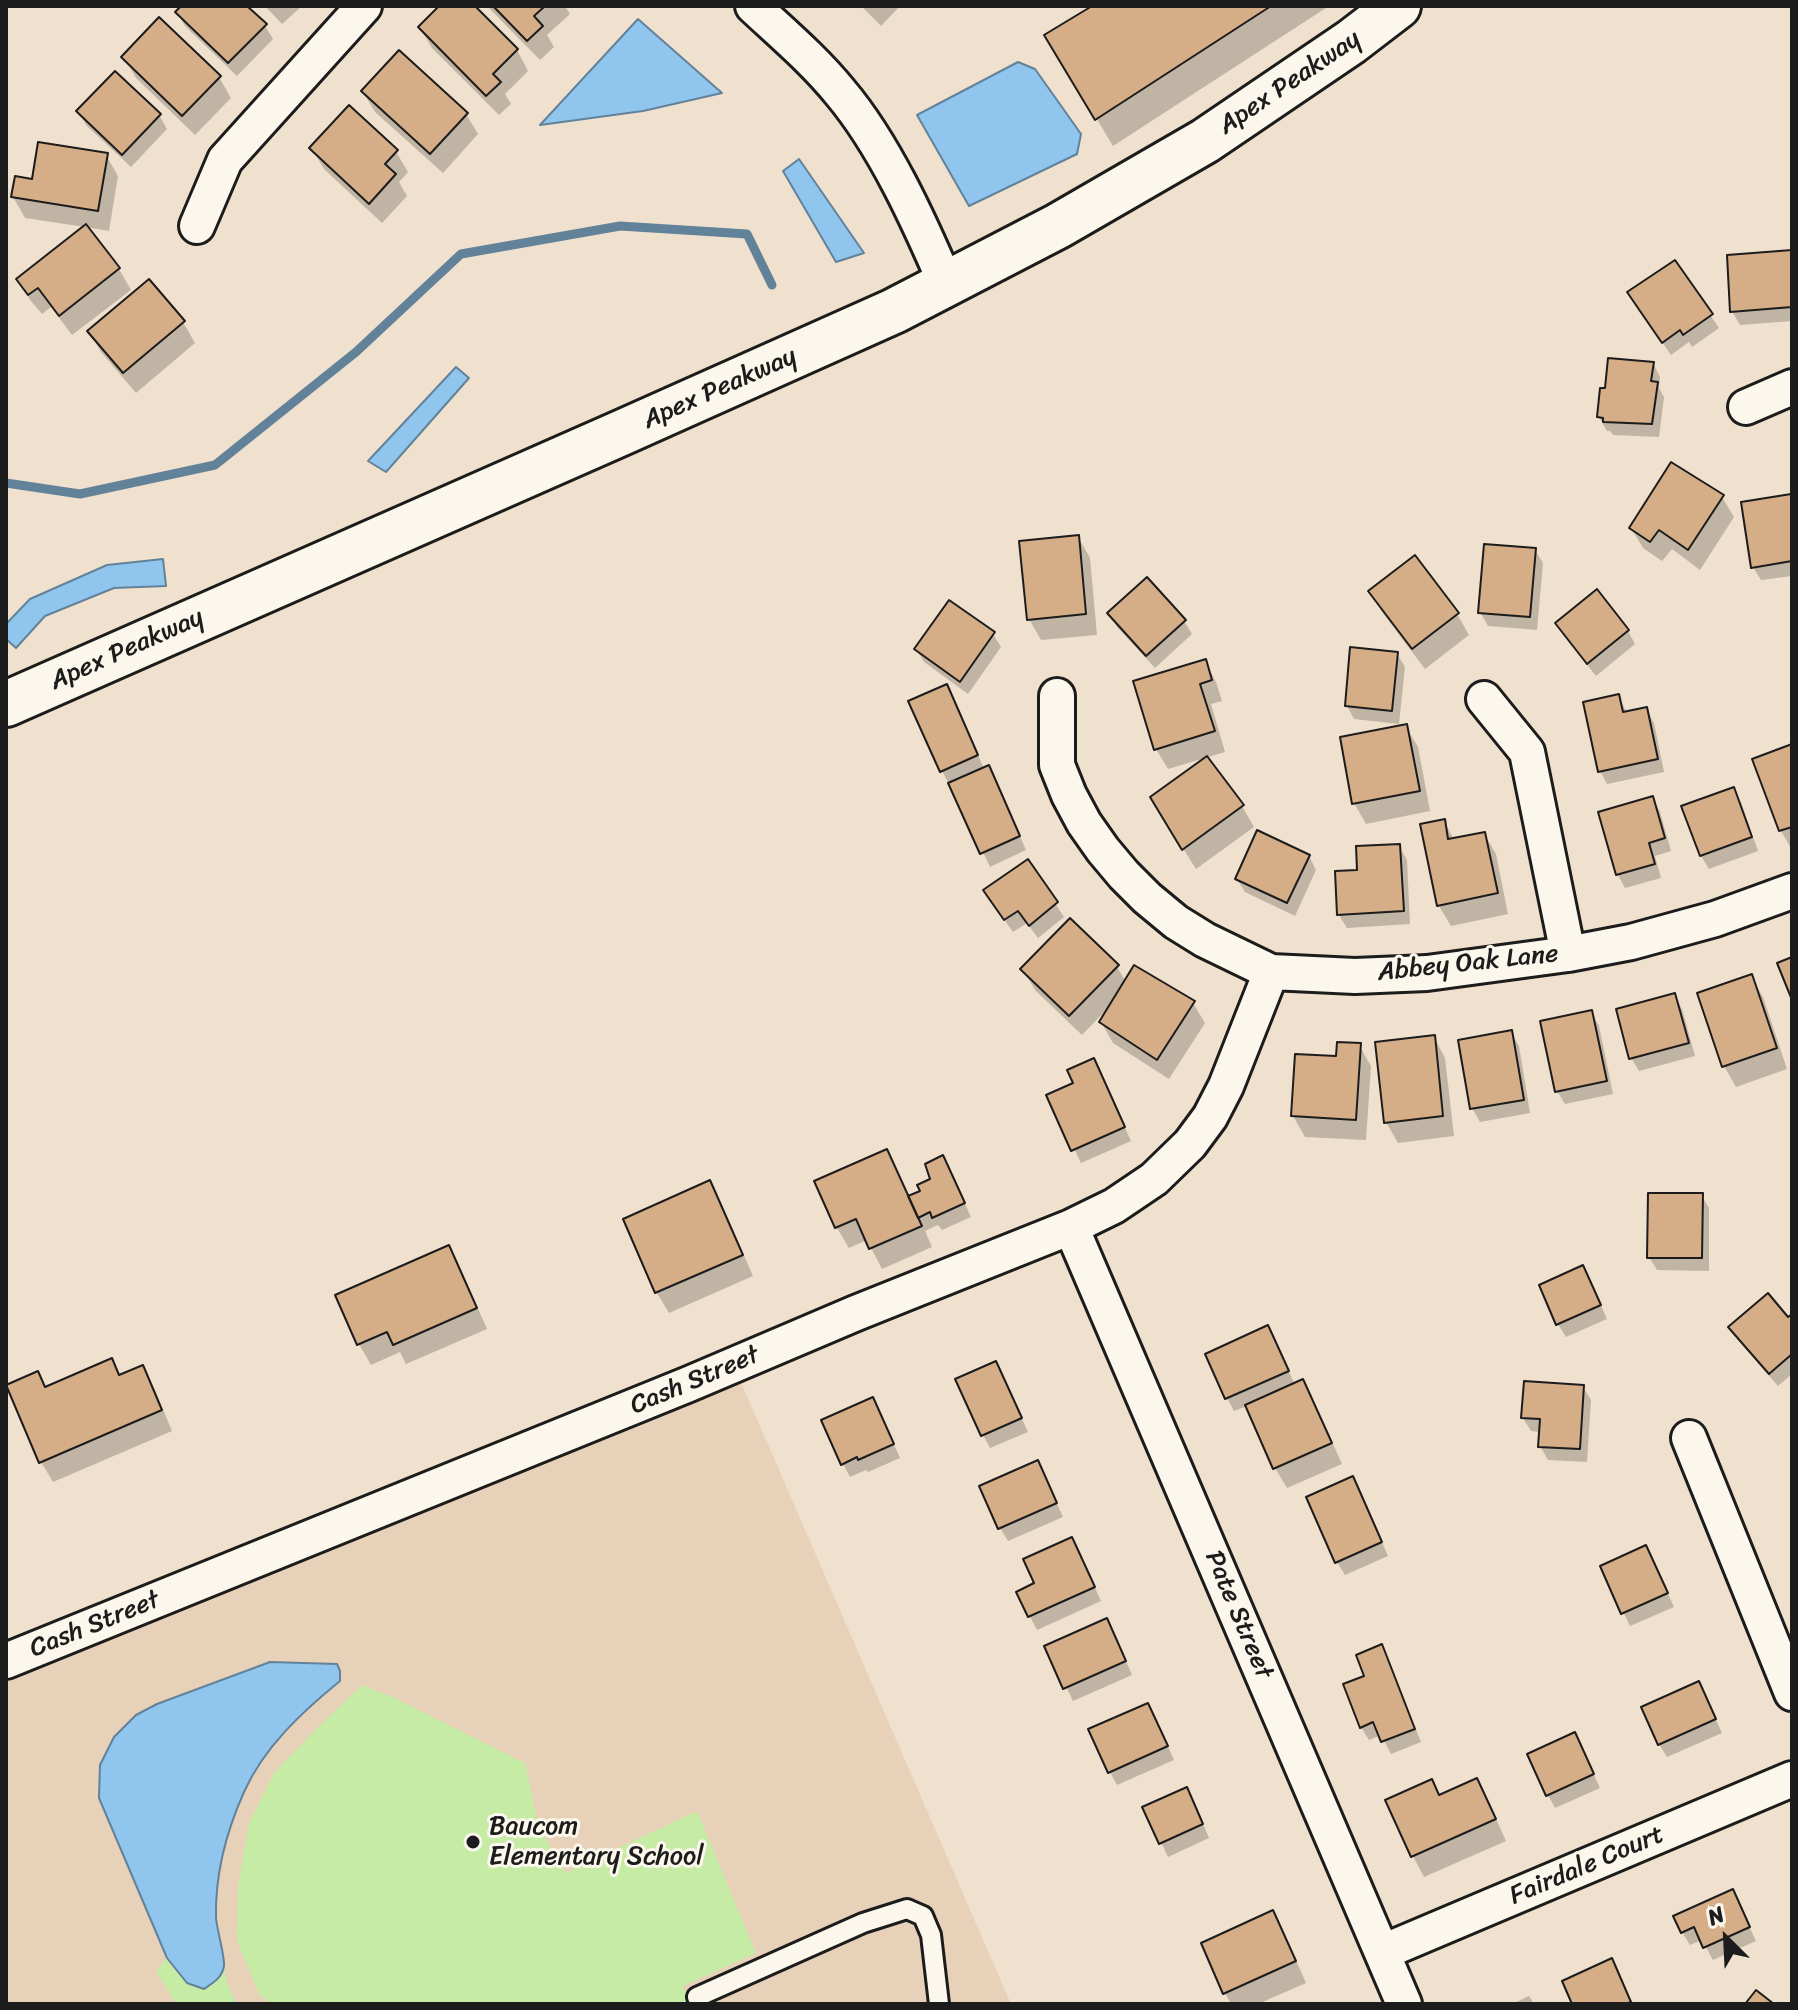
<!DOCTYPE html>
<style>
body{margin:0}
#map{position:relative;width:1798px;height:2010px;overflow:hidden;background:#f0e1ce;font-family:Sriracha,sans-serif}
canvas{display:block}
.frame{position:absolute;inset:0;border:8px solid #1c1c1c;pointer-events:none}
.north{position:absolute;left:1686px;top:1898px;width:80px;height:80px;-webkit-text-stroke:6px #fbf7ec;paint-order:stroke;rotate:336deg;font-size:22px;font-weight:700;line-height:32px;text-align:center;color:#1c1c1c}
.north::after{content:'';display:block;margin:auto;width:28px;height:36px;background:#1c1c1c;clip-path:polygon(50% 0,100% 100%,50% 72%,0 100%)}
</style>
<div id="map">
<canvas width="1798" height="2010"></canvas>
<div class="frame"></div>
<div class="north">N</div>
</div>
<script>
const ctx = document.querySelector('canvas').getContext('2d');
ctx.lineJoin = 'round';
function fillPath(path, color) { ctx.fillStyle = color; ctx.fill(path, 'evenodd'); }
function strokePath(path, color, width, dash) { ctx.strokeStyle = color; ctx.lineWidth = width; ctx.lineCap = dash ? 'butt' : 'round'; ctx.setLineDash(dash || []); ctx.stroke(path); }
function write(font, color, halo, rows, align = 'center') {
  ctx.font = font + ' Sriracha,sans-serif'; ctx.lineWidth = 6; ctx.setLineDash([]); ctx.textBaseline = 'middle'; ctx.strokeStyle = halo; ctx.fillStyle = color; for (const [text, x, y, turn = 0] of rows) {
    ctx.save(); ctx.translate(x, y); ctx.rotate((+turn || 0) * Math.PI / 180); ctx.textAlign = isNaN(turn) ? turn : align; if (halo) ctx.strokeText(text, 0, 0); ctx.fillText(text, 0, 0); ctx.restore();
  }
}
fillPath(new Path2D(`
 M740 1380 1011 2004H6V1681Z`), '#e8d1b9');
fillPath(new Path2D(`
 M362 1685 395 1698 525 1763 538 1824 565 1873 697 1811 756 1953 683 1986 691 2004H268L266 1998 260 1996 237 1941 238 1886 249 1823 274 1773 314 1731Z
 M167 1958 187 1983 218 1980 224 1966 227 1983 237 2004H176L156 1971Z`), '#c6eba5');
const water = new Path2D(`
 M638 19 722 93 643 111 540 125Z
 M1018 62 1035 69 1081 134 1077 154 969 206 917 115Z
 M799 159 864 253 836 262 783 171Z
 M456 367 469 378 386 472 368 461Z
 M163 559 166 586 114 588 45 616 16 648 6 639V624L30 599 107 565Z
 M270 1662 337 1664 340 1671V1681C303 1711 264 1747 244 1792 227 1830 215 1875 216 1918 217 1930 225 1957 224 1966 222 1978 213 1983 204 1989L187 1983 167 1958 99 1798 100 1765 114 1737 136 1715 157 1704Z`);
fillPath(water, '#90c6ee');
strokePath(water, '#62829a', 2);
fillPath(new Path2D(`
 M183 6H244L265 26 273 39 237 76 185 26 177 12Z
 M265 6H302L282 24Z
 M442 6H473L517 50 528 71 505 94 511 104 499 115 432 48 420 28Z
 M487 6H565L570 14 547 35 554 47 540 60Z
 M861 6H900L881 26Z
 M1096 6H1329L1113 146 1063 63Z
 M124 57 219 77 231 98 195 135 136 78Z
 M363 92 466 114 478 134 443 173 375 112Z
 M79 112 159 115 167 129 131 167 86 125Z
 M312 148 396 152 408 172 399 182 407 196 382 223 324 169Z
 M106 155 118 176 109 231 86 227 119 269 131 290 72 335 51 307 42 314 30 300 18 279 85 227 25 218 13 197 34 181Z
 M1792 252V321L1740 325 1732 311Z
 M1674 262 1719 328 1692 347 1689 342 1671 355 1637 306Z
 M183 322 195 343 136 393 101 352 89 331Z
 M1653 363 1660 377 1659 388 1664 397 1659 437 1613 435 1610 431H1607L1599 417Z
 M1790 496 1792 499V576L1761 580 1753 567Z
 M1722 497 1734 517 1700 570 1672 549 1662 561 1643 548 1631 528Z
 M1078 537 1090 558 1097 635 1041 640 1029 619Z
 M1535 550 1543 563 1537 630 1488 626 1480 612Z
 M1415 558 1457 614 1469 635 1425 669 1382 612 1370 591Z
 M1597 592 1628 631 1635 644 1596 676 1565 637 1557 624Z
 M1110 613 1184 621 1192 634 1155 668 1117 627Z
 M993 634 1001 647 968 694 924 662 916 649Z
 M1397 654 1405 667 1399 724 1354 719 1347 706Z
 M1205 661 1216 682 1222 701 1211 704 1225 752 1168 769 1156 749Z
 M1618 696 1627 713 1646 709 1654 723 1664 772 1607 784 1600 771Z
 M954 700 984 769 995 780 1026 850 990 867 951 784H949L942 771Z
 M1406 727 1418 747 1430 811 1366 824 1354 803Z
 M1792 746V850L1781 831 1755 760Z
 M1733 789 1741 802 1758 851 1709 869 1701 856 1684 807Z
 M1652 798 1660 812 1671 851 1655 856 1661 878 1625 888 1618 875 1600 813Z
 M1242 806 1254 827 1196 869 1164 818Z
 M1444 821 1454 840 1484 834 1496 854 1508 914 1451 926 1439 906Z
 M1399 846 1407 860 1410 924 1347 928 1339 915 1360 872Z
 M1309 856 1316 870 1295 916 1245 892 1237 879Z
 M1027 861 1064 917 1038 938 1027 923 1013 932 993 904Z
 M1117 967 1126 982 1193 1003 1205 1023 1169 1079 1113 1043 1101 1022 1107 1011 1106 1010 1082 1035 1035 990 1023 969Z
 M1751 977 1763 997 1787 1069 1736 1087 1724 1066 1700 994Z
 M1674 995 1682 1009 1695 1056 1639 1071 1631 1058Z
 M1591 1012 1599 1026 1613 1094 1565 1104 1557 1091Z
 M1511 1032 1519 1046 1530 1113 1480 1122 1472 1108Z
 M1434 1037 1445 1058 1454 1136 1398 1143 1386 1122Z
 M1359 1045 1371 1066 1366 1140 1305 1137 1293 1116 1338 1058Z
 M1101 1074 1131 1141 1081 1163 1049 1096Z
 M886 1151 910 1197 923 1192 950 1171 971 1217 942 1230 938 1225 925 1231 932 1247 882 1269 867 1240 849 1248 837 1228 817 1182Z
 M710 1183 721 1203 753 1276 669 1313 657 1293 625 1220Z
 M1701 1195 1709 1208V1271L1657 1270 1649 1257Z
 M448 1248 460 1268 487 1329 406 1364 400 1352 371 1365 359 1344 338 1296Z
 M1590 1281 1607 1319 1566 1337 1558 1324Z
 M1792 1317V1374L1778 1386 1738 1340 1731 1327 1788 1320Z
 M1275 1341 1295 1385 1303 1382 1314 1402 1342 1464 1287 1488 1275 1468 1247 1406 1234 1411 1227 1398Z
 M111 1361 121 1377 142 1368 154 1388 172 1431 53 1482 41 1462 38 1374 46 1389Z
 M1003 1376 1028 1432 990 1448 983 1435Z
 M1583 1387 1591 1400 1587 1462 1548 1460 1540 1446 1541 1432 1531 1431 1523 1418Z
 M880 1413 900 1458 868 1472 866 1470 850 1477 843 1464Z
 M1044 1476 1063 1517 1008 1541 1000 1528Z
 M1360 1492 1388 1556 1345 1575 1337 1562Z
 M1079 1553 1101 1601 1037 1630 1018 1593 1037 1584Z
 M1653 1561 1674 1607 1630 1626 1602 1567Z
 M1114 1633 1132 1675 1073 1701 1047 1647Z
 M1381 1647 1388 1660 1421 1742 1391 1754 1381 1735 1369 1740 1361 1727 1367 1677Z
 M1699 1683 1722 1733 1667 1757 1659 1744Z
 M1155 1718 1174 1760 1117 1785 1110 1772Z
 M1575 1734 1600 1788 1555 1808 1548 1795Z
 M1477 1781 1488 1801 1506 1841 1424 1877 1413 1856 1388 1801 1440 1797Z
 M1194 1803 1209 1838 1168 1857 1145 1808Z
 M1739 1905 1756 1941 1713 1960 1702 1940 1690 1945 1682 1932Z
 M1272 1913 1284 1933 1306 1983 1258 2004H1231L1225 1993Z
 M1529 1996 1534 2004H1512Z`), '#0003');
strokePath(new Path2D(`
 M6 483 80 494 215 465 356 352 461 254 620 226 747 234 772 285`), '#62829a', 9);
const building = new Path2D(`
 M181 6H247L267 24 228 63 175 12Z
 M439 6H475L518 49 493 74 501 82 486 96 418 27Z
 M493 6H545L534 16 543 26 527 41Z
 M1092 6H1271L1095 120 1044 35Z
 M159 17 221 76 182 116 121 57Z
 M399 50 468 113 430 154 361 91Z
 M115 71 161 114 122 155 76 111Z
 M349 105 398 150 385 164 396 174 369 204 309 148Z
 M38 142 108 153 98 211 11 197 15 176 32 179Z
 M86 224 120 268 59 316 38 288 28 295 16 279Z
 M1792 250V307L1730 312 1727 255Z
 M1675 260 1713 314 1683 335 1680 330 1662 343 1627 292Z
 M149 279 185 321 123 373 87 331Z
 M1608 358 1654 362 1651 381 1658 382 1652 424 1603 422V418L1597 417 1600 388H1605Z
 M1671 462 1724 495 1688 550 1659 530 1650 542 1629 528Z
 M1791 494 1792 561 1751 568 1741 502Z
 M1079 535 1086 614 1027 620 1019 541Z
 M1484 544 1536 548 1530 617 1478 613Z
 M1415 555 1459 613 1412 649 1368 591Z
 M1147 577 1186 620 1146 656 1107 613Z
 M1597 589 1629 630 1587 664 1555 623Z
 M949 600 995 632 960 682 914 649Z
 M1350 647 1398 652 1392 711 1345 706Z
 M1206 659 1212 680 1200 684 1215 731 1154 750 1133 681Z
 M947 684 978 755 940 772 908 701Z
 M1619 694 1623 712 1647 707 1658 759 1598 772 1583 702Z
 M1407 724 1420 791 1352 804 1340 737Z
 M1792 744V827L1779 831 1752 759Z
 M1207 756 1244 805 1182 850 1150 797Z
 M989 765 1020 836 980 854 948 783Z
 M1734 787 1752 837 1700 856 1681 806Z
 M1653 796 1665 838 1649 843 1655 864 1616 875 1598 812Z
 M1445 819 1448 839 1485 832 1498 893 1437 906 1420 824Z
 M1257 830 1310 855 1287 903 1235 879Z
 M1400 844 1404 911 1337 915 1335 871 1357 870 1356 846Z
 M1028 859 1058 902 1029 926 1018 911 1004 920 983 890Z
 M1070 918 1119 965 1069 1016 1020 969Z
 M1792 957V1000L1777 963Z
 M1134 965 1195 1001 1157 1060 1099 1022Z
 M1752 974 1777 1048 1722 1067 1697 993Z
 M1675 993 1689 1043 1629 1059 1616 1009Z
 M1592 1010 1607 1081 1555 1092 1540 1021Z
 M1512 1030 1524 1100 1470 1109 1458 1040Z
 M1435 1035 1443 1116 1384 1123 1375 1042Z
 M1337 1042 1361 1043 1356 1120 1291 1116 1295 1054 1336 1056Z
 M1094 1058 1125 1127 1071 1151 1046 1095 1073 1083 1067 1070Z
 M887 1149 922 1226 869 1249 856 1219 835 1228 814 1181Z
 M943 1155 965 1203 932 1218 930 1212 918 1218 908 1196 920 1191 917 1185 930 1179 925 1164Z
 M710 1180 743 1255 655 1293 623 1219Z
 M1648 1193H1703L1702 1258H1647Z
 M449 1245 477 1308 393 1345 387 1332 357 1345 335 1295Z
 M1583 1265 1601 1305 1556 1325 1539 1285Z
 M1768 1293 1788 1317 1792 1314V1354L1769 1374 1728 1327Z
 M1268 1325 1289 1371 1225 1399 1205 1354Z
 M112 1358 119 1375 143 1365 162 1410 39 1463 6 1385 38 1371 45 1387Z
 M996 1361 1022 1418 981 1436 955 1379Z
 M1303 1379 1332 1443 1273 1469 1245 1405Z
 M1524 1381 1584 1385 1580 1449 1538 1447 1540 1419 1521 1418Z
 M873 1397 894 1444 858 1460 857 1457 841 1465 821 1420Z
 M1038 1460 1057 1503 998 1529 979 1486Z
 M1353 1476 1382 1542 1335 1563 1306 1497Z
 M1072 1537 1095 1587 1028 1617 1016 1592 1034 1583 1023 1559Z
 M1646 1545 1668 1593 1621 1614 1600 1566Z
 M1107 1618 1126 1661 1063 1689 1044 1646Z
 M1382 1644 1415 1729 1381 1742 1373 1722 1360 1728 1343 1684 1364 1676 1356 1655Z
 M1699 1681 1716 1719 1658 1745 1641 1707Z
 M1148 1703 1168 1746 1108 1773 1088 1729Z
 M1575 1732 1594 1774 1546 1796 1527 1754Z
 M1477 1778 1496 1819 1411 1857 1385 1800 1432 1779 1439 1795Z
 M1187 1787 1203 1824 1159 1844 1142 1807Z
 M1733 1889 1750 1927 1703 1948 1694 1927 1681 1933 1673 1916Z
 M1273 1910 1296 1961 1223 1994 1201 1943Z
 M1612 1958 1631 2002 1626 2004H1572L1562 1981Z
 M1756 1990 1774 2004H1745Z`);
fillPath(building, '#d5ad87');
strokePath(building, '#1c1c1c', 2);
const lane = new Path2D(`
 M697 1997 863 1923 907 1909 923 1916 931 1935 939 2004`);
const street = new Path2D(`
 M753 6C783 34 814 60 840 92 884 144 919 221 946 284
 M197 226 225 160 364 6
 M1746 407 1792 387
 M1057 696V765L1069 795 1084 823 1103 850 1124 875 1147 898 1176 922 1205 940 1271 972 1355 976 1427 973 1568 954 1631 942 1715 919 1792 891
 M1484 699 1527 752 1568 954
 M1071 1227 1404 2004
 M1689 1438 1792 1693
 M6 1661 689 1384 856 1313 1071 1227 1114 1206 1154 1179 1190 1144 1210 1117 1226 1086 1271 972
 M1383 1952 1792 1779`);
const secondary = new Path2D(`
 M6 704 621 433 894 311 1058 226 1205 141 1351 42 1398 6`);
strokePath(lane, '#1c1c1c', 24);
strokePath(street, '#1c1c1c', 40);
strokePath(secondary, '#1c1c1c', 50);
strokePath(lane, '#fbf7ec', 18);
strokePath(street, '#fbf7ec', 34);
strokePath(secondary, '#fbf7ec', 44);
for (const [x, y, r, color] of [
 [473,1842,8,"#1c1c1c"]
]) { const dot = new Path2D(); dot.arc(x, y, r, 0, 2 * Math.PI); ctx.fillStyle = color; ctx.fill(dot); strokePath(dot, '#fbf7ec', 3); }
write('26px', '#1c1c1c', '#fbf7ec', [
 ["Apex Peakway",1290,83,-34],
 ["Apex Peakway",720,389,-24],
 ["Apex Peakway",127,650,-24],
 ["Abbey Oak Lane",1468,964,-6],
 ["Cash Street",695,1381,-23],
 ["Pate Street",1238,1615,67],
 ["Cash Street",95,1625,-22],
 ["Fairdale Court",1587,1866,-23]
]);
write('26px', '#1c1c1c', '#fbf7ec', [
 ["Baucom",489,1827],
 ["Elementary School",489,1857]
], 'left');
</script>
